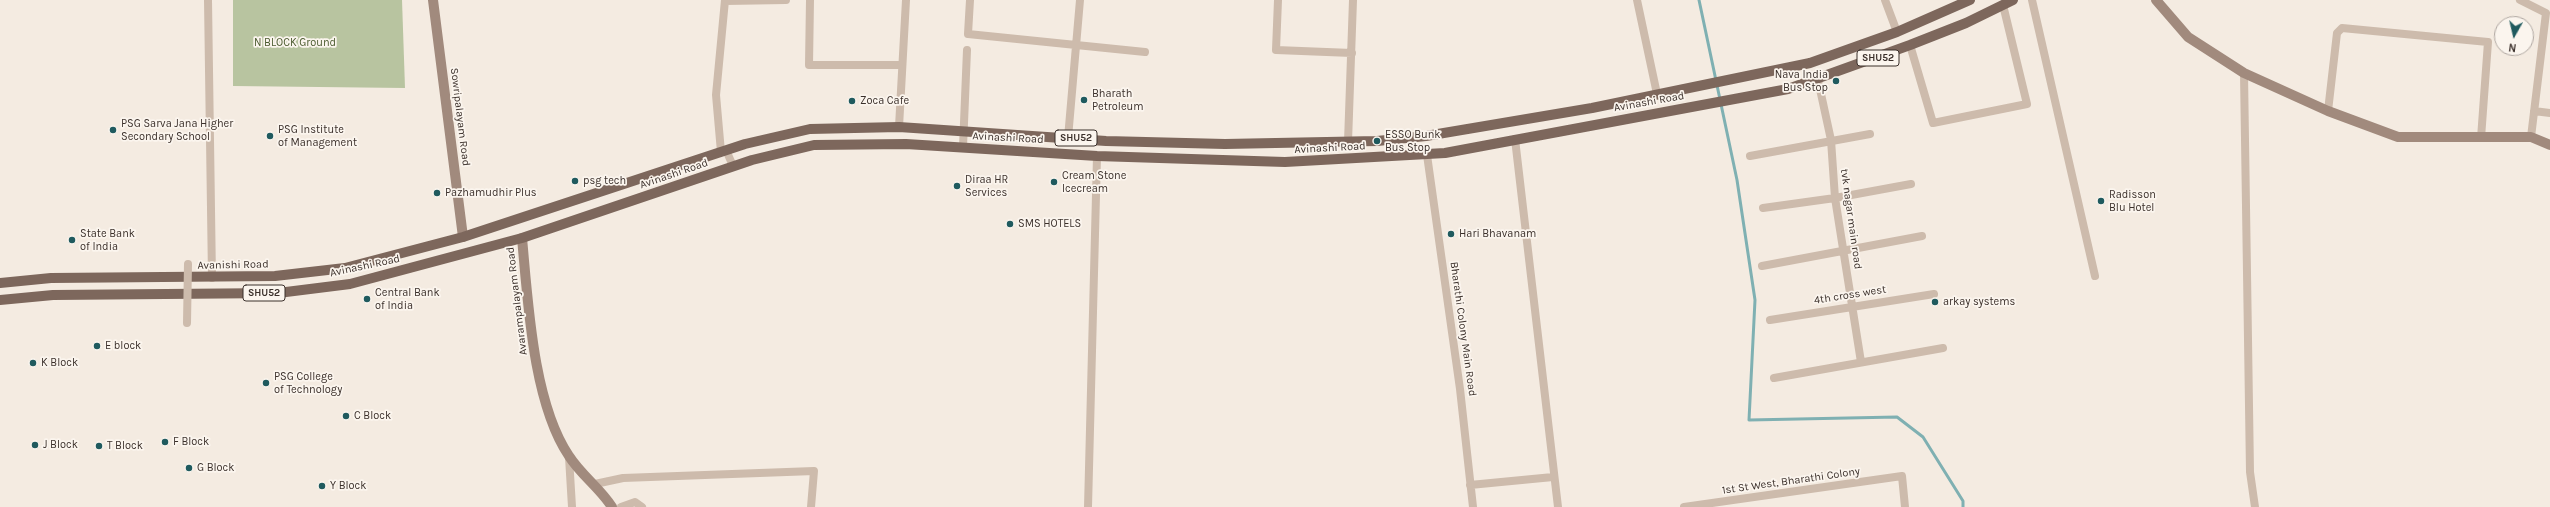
<!DOCTYPE html>
<style>
body{margin:0}
#map{position:relative;width:2550px;height:507px;overflow:hidden;background:#f4ebe1;font-family:Karla,sans-serif}
canvas{display:block}
.north{position:absolute;left:2494px;top:16px;width:40px;height:40px;box-sizing:border-box;background:#fbf5ee;border:1px solid #aea6a0;border-radius:50%;rotate:188deg;font-size:11px;font-weight:700;line-height:16px;text-align:center;color:#3b302b}
.north::after{content:'';display:block;margin:auto;width:14px;height:18px;background:#1f5a5e;clip-path:polygon(50% 0,100% 100%,50% 72%,0 100%)}
</style>
<div id="map">
<canvas width="2550" height="507"></canvas>
<div class="north">N</div>
</div>
<script>
const ctx = document.querySelector('canvas').getContext('2d');
ctx.lineJoin = 'round';
function fillPath(path, color) { ctx.fillStyle = color; ctx.fill(path, 'evenodd'); }
function strokePath(path, color, width, dash) { ctx.strokeStyle = color; ctx.lineWidth = width; ctx.lineCap = dash ? 'butt' : 'round'; ctx.setLineDash(dash || []); ctx.stroke(path); }
function write(font, color, halo, rows, align = 'center') {
  ctx.font = font + ' Karla,sans-serif'; ctx.lineWidth = 3.5; ctx.setLineDash([]); ctx.textBaseline = 'middle'; ctx.strokeStyle = halo; ctx.fillStyle = color; for (const [text, x, y, turn = 0] of rows) {
    ctx.save(); ctx.translate(x, y); ctx.rotate((+turn || 0) * Math.PI / 180); ctx.textAlign = isNaN(turn) ? turn : align; if (halo) ctx.strokeText(text, 0, 0); ctx.fillText(text, 0, 0); ctx.restore();
  }
}
fillPath(new Path2D(`
 M233 0H402L405 88 233 86Z`), '#b8c4a0');
strokePath(new Path2D(`
 M1699 0 1737 180 1755 300 1749 420 1897 417 1923 437 1963 501V507`), '#7fb0b2', 3);
strokePath(new Path2D(`
 M208 0 212 278
 M810 0 809 65H901
 M970 0 968 34 1145 52
 M1278 0 1276 50 1352 53
 M1637 0 1657 94
 M1885 0 1897 32
 M2032 0 2095 276
 M2520 0 2546 13 2531 137
 M725 1 786 0
 M1910 45 1933 123 2027 104 2003 5
 M2244 73 2250 472 2255 507
 M1818 80 1831 140 1835 198 1861 362
 M2328 111 2337 33 2342 28 2488 42 2481 138
 M2534 111 2550 113
 M899 127 906 0
 M1068 138 1080 0
 M1515 139 1558 507
 M1348 142 1353 0
 M963 147 967 50
 M726 150 733 166
 M721 152 716 95 725 0
 M1427 155 1460 389 1473 507
 M1750 156 1870 134
 M1763 208 1835 198 1911 184
 M1762 266 1922 236
 M1770 320 1934 294
 M1774 378 1943 348
 M569 457 572 507
 M595 484 623 478 814 471 811 507
 M1470 485 1553 477
 M621 507 635 502 642 507
 M1088 507 1097 156
 M1684 507 1902 476 1905 507`), '#cdbbac', 8);
strokePath(new Path2D(`
 M433 0 463 237
 M2156 0 2188 37 2244 73 2328 111 2398 137H2531L2550 145
 M522 238C528 302 533 403 569 456 581 475 600 488 612 507`), '#a18a7d', 10);
strokePath(new Path2D(`
 M0 283 51 278 275 276 345 268 463 237 745 144 810 129 899 127 1106 141 1225 144 1377 141 1426 136 1592 108 1810 63 1897 32 1970 0
 M0 300 53 295 278 293 350 284 522 238 752 160 814 145 906 144 1097 156 1285 162 1445 153 1788 89 1910 45 1966 23 2013 0`), '#7d675c', 10);
strokePath(new Path2D(`
 M187 323 188 264`), '#cdbbac', 8);
for (const [x, y, r, color] of [
 [1836,81,4,"#1f5a5e"],
 [1084,100,4,"#1f5a5e"],
 [852,101,4,"#1f5a5e"],
 [113,130,4,"#1f5a5e"],
 [270,136,4,"#1f5a5e"],
 [1377,141,4,"#1f5a5e"],
 [575,181,4,"#1f5a5e"],
 [1054,182,4,"#1f5a5e"],
 [957,186,4,"#1f5a5e"],
 [437,193,4,"#1f5a5e"],
 [2101,201,4,"#1f5a5e"],
 [1010,224,4,"#1f5a5e"],
 [1451,234,4,"#1f5a5e"],
 [72,240,4,"#1f5a5e"],
 [367,299,4,"#1f5a5e"],
 [1935,302,4,"#1f5a5e"],
 [97,346,4,"#1f5a5e"],
 [33,363,4,"#1f5a5e"],
 [266,383,4,"#1f5a5e"],
 [346,416,4,"#1f5a5e"],
 [165,442,4,"#1f5a5e"],
 [35,445,4,"#1f5a5e"],
 [99,446,4,"#1f5a5e"],
 [189,468,4,"#1f5a5e"],
 [322,486,4,"#1f5a5e"]
]) { const dot = new Path2D(); dot.arc(x, y, r, 0, 2 * Math.PI); ctx.fillStyle = color; ctx.fill(dot); strokePath(dot, '#fbf5ee', 1.5); }
for (const [x, y, w] of [
 [1878,58,42],
 [1076,138,42],
 [264,293,42]
]) { const box = new Path2D(); box.roundRect(x - w / 2, y - 8, w, 16, 3); ctx.fillStyle = '#fbf5ee'; ctx.fill(box); strokePath(box, '#3b302b', 1); }
write('bold 10px', '#3b302b', null, [
 ["SHU52",1878,58],
 ["SHU52",1076,138],
 ["SHU52",264,293]
]);
write('11px', '#4a5a2e', '#fbf5ee', [
 ["N BLOCK Ground",295,43]
]);
write('11px', '#3b302b', '#fbf5ee', [
 ["Nava India",1828,75,"right"],
 ["Bus Stop",1828,88,"right"],
 ["Bharath",1092,94],
 ["Petroleum",1092,107],
 ["Zoca Cafe",860,101],
 ["PSG Sarva Jana Higher",121,124],
 ["Secondary School",121,137],
 ["PSG Institute",278,130],
 ["of Management",278,143],
 ["ESSO Bunk",1385,135],
 ["Bus Stop",1385,148],
 ["Cream Stone",1062,176],
 ["Icecream",1062,189],
 ["Diraa HR",965,180],
 ["Services",965,193],
 ["psg tech",583,181],
 ["Pazhamudhir Plus",445,193],
 ["Radisson",2109,195],
 ["Blu Hotel",2109,208],
 ["SMS HOTELS",1018,224],
 ["State Bank",80,234],
 ["of India",80,247],
 ["Hari Bhavanam",1459,234],
 ["Central Bank",375,293],
 ["of India",375,306],
 ["arkay systems",1943,302],
 ["E block",105,346],
 ["K Block",41,363],
 ["PSG College",274,377],
 ["of Technology",274,390],
 ["C Block",354,416],
 ["F Block",173,442],
 ["J Block",43,445],
 ["T Block",107,446],
 ["G Block",197,468],
 ["Y Block",330,486]
], 'left');
write('11px', '#3b302b', '#fbf5ee', [
 ["Avinashi Road",1649,102,-10],
 ["Sowripalayam Road",460,117,83],
 ["Avinashi Road",1008,138,3],
 ["Avinashi Road",1330,148,-3],
 ["Avinashi Road",674,174,-19],
 ["tvk nagar main road",1851,219,82],
 ["Avanishi Road",233,265,-1],
 ["Avinashi Road",365,266,-12],
 ["4th cross west",1850,295,-9],
 ["Avarampalayam Road",517,301,-97],
 ["Bharathi Colony Main Road",1463,329,82],
 ["1st St West, Bharathi Colony",1791,481,-8]
]);
</script>
